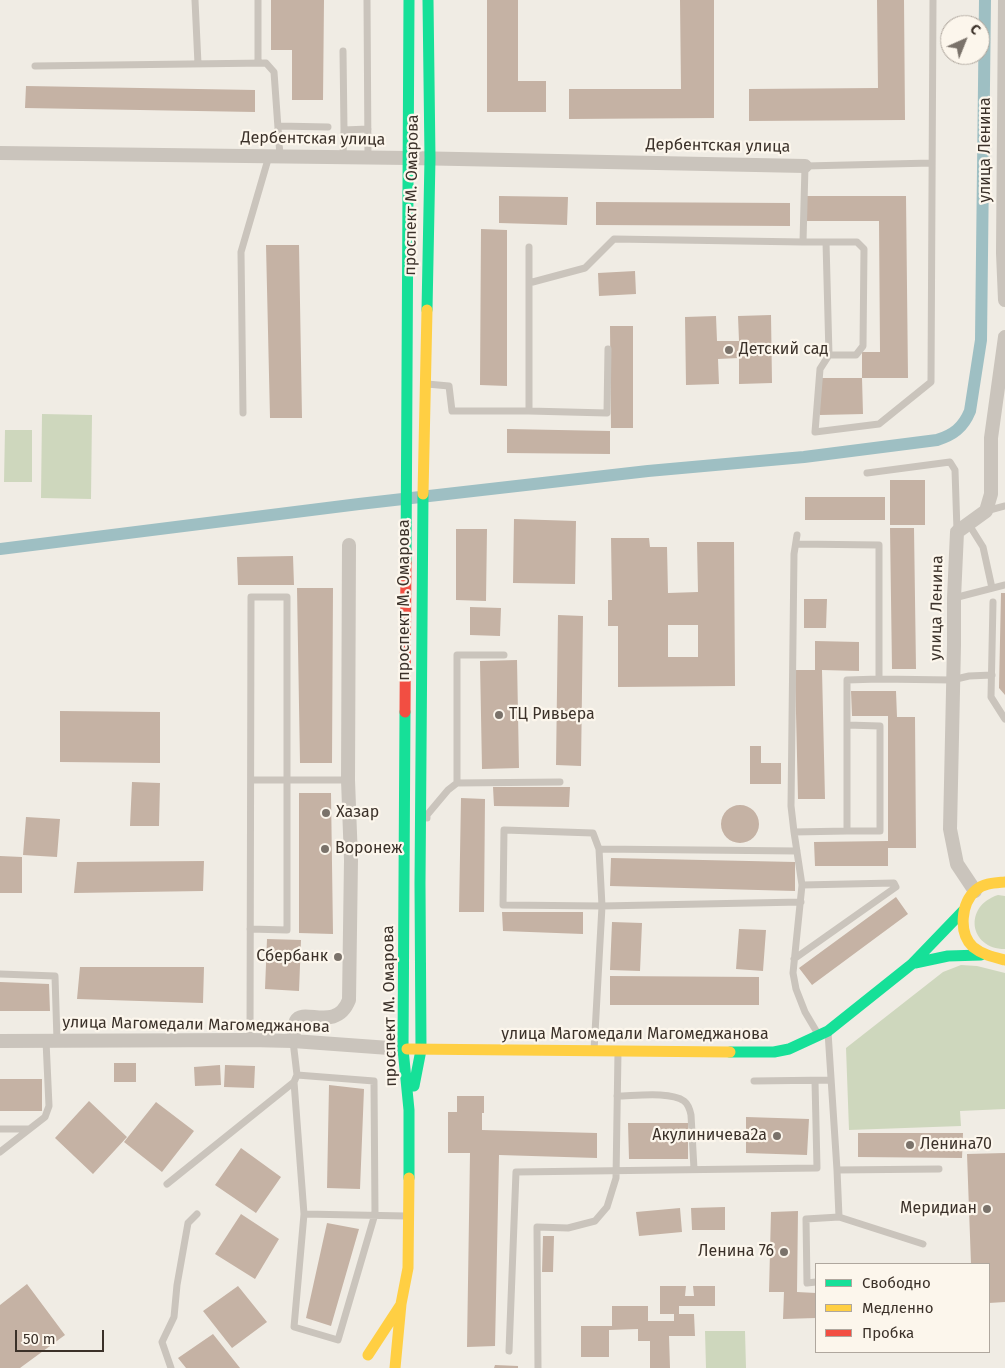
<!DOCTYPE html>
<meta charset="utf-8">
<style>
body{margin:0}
#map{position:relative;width:1005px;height:1368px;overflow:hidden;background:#f0ece4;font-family:"Fira Sans",sans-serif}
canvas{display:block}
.legend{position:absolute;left:815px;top:1263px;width:175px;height:90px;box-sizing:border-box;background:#fcf6ec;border:1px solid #afa79e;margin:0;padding:6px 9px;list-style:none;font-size:15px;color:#3b3129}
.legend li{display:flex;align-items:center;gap:10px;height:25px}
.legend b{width:25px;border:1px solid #afa79e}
.north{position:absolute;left:940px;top:15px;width:50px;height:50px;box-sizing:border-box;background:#fcf6ec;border:1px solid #afa79e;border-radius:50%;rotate:44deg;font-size:14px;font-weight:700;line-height:20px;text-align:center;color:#3b3129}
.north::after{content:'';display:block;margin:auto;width:18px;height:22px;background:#7a726a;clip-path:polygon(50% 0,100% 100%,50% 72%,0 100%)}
.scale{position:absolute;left:15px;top:1330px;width:89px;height:22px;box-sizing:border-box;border:2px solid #3b3129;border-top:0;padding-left:6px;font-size:15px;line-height:18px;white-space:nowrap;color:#3b3129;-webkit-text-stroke:4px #fcf6ec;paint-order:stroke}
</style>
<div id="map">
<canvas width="1005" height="1368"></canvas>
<ul class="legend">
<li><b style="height:6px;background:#16e098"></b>Свободно</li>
<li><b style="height:6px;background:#ffcf43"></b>Медленно</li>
<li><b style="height:6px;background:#f24e42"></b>Пробка</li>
</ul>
<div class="north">С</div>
<div class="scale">50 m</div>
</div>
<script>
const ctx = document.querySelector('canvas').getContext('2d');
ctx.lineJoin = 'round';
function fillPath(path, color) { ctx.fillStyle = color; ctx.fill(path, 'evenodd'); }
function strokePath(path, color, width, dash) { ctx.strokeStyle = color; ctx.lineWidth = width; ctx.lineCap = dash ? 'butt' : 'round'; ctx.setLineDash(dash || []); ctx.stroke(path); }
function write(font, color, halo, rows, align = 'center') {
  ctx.font = font + ' "Fira Sans",sans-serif'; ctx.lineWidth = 4.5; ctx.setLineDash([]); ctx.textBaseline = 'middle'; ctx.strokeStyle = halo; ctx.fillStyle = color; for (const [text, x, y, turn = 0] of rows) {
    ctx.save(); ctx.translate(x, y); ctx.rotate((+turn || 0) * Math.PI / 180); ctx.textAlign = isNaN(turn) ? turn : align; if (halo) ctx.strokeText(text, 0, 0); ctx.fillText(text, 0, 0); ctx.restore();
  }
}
fillPath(new Path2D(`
 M42 414 92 415 91 499 41 498Z
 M5 430H32V482H4Z
 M998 895 1005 896V949C969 949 963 906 998 895Z
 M961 965 977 966 1005 973V1109L960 1111 961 1126 849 1130 846 1048 943 972Z
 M705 1331H745L746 1368H706Z`), '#ced7bd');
strokePath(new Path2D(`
 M0 549 359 504 648 471 804 457 937 440C953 435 963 428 970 411L981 340 985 0`), '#9ebfc3', 12);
fillPath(new Path2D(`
 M271 0H324L323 100H292V50H271Z
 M487 0H518V81H546V112H487Z
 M680 0H714V118L569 119V89H681Z
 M877 0H904L905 120 749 121V89L878 88Z
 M26 86 255 90V112L25 108Z
 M499 196 568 197 567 225 499 223Z
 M805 196H906L908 378H862V352H880L879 221H806Z
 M596 202 790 203V226L596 225Z
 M481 229 507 230V386L480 385Z
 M266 245H299L302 418H270Z
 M635 271 636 294 599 296 598 273Z
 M771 315 772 383 739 384V358L718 359 719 384 686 385 685 317 716 316 717 341H739L738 316Z
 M610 326H633V428H611Z
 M820 378H862L863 414 820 415Z
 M507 429 610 431V454L507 453Z
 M890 480H925V525H890Z
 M805 497H885V520H805Z
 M514 519 576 521 575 584 513 583Z
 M890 528H914L916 669H892Z
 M456 529H487L486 601 456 600Z
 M611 538H649L650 547H667L668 593 698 592 697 542H734L735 686 618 687V626H608V600H612ZM668 625H698V657H668Z
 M293 556 294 585H238L237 557Z
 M297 588H333L332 763H300Z
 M1001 593H1005V695L999 688Z
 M804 599H827L826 628H804Z
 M470 607 501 608 500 636 470 635Z
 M558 615 583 616 581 766 556 765Z
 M815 641 859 642V671L822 670 825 799H798L795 670H815Z
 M517 660 519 768 482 769 480 661Z
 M851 691H896L897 717H915L916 848H888V866H815L814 842 888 841V716H852Z
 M60 711 160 712V763L60 762Z
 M750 746H761V763H781V784H750Z
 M132 782 160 783 159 826H130Z
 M493 787H570L569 807 494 806Z
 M299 793H331L333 934 299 933Z
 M461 798 485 799 484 912H459Z
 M721 824a19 19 0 1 1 38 0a19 19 0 1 1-38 0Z
 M26 817 60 819 57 857 23 855Z
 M0 856 22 857V893H0Z
 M611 858 795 862V891L610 886Z
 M204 861 203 891 74 893 77 862Z
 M896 897 908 914 812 985 799 968Z
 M502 912H583V934L503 931Z
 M612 922 642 923 640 971 610 970Z
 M739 929 766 930 763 971 736 969Z
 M267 939 301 940 299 991 265 989Z
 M80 967H204L203 1003 77 999Z
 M610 976 759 977V1005H610Z
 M0 982 49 984 50 1011H0Z
 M114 1063H136V1082H114Z
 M220 1065 221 1085 195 1086 194 1067Z
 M225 1065 255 1066 254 1088 224 1087Z
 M0 1079H42V1111H0Z
 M329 1085 364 1089 360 1189 327 1188Z
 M457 1096H484V1113H482V1130L597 1133V1158L499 1155 495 1346 467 1347 470 1153H448V1112H457Z
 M89 1101 127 1137 93 1174 55 1138Z
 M156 1102 194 1131 162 1172 124 1142Z
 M746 1117 809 1119 807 1155 746 1153Z
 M628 1123H688V1159H629Z
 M858 1133H963L962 1158 858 1157Z
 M241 1148 281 1177 256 1213 215 1185Z
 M1005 1153V1302L989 1303V1264H971L967 1154Z
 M725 1207V1230H692L691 1208Z
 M680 1208 682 1232 639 1236 636 1212Z
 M798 1211 797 1292 816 1293V1318L783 1319 784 1292H769L771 1212Z
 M241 1214 279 1239 255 1279 215 1254Z
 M327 1223 359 1229 331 1326 306 1318Z
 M543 1236H554L553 1272H542Z
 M27 1284 65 1335 20 1368H0V1305Z
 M238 1286 267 1322 232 1348 203 1311Z
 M660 1286H686L685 1296H694L693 1286H715V1306H679V1314H694L695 1336H669L670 1368H650V1341H638V1329L609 1330V1357H581V1326H612V1306H648V1321H674V1314H660Z
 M213 1334 240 1368H186L178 1358Z
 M495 1365 518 1366V1368H494Z`), '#c5b2a4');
strokePath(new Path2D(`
 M195 0 198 64
 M258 0V63
 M367 0 368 157
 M343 51 344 130
 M35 66 266 63 274 72 280 156
 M278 126 328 127
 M343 157 344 130 368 129
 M803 242H857L864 249 863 346 856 355H829L826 242
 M529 247V283
 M608 349 607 413 529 411V283L585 268 614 239 803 242 805 166 932 163
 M829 355 820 369 815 432 879 424 931 382 933 0
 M427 384 449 386 452 411H529
 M243 413 241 252 269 156
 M867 473 950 462 955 470 957 531
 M986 511 1005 506
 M968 523 983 547 992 588
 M796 544 879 545V679L847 680V831L794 832 802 885 793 973 796 989 805 1012 818 1034
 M954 598 1005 585
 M993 602 991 697 1005 719
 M879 679 952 680 969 676 992 675
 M847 725 880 726V831H847
 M251 780H348
 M457 783 560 782
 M427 818V815L448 790 457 783V655H504
 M794 832 791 806 794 554 797 535
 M599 849 797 851
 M794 959 896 887 894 883 802 885
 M0 974 55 976 57 1041
 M828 1032 837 1170 939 1169
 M250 1040 251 597H287V930L250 929
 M594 1051 602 906 599 849 593 833 504 830 503 905 602 906 801 902
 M297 1075 374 1081 375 1214 338 1340 294 1327 304 1214 406 1216
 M754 1081 831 1080
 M294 1082 304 1214
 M617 1096C634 1096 670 1091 684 1101 688 1104 690 1110 691 1115L694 1169
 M0 1129H29
 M0 1152 45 1117 49 1106 46 1041
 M167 1184 294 1082 297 1075 293 1041
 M839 1217 923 1244
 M816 1282 807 1283 806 1219 839 1217 837 1170
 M509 1351 516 1172 817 1168 815 1081
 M171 1368 162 1342 174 1317 177 1285 188 1223 197 1214
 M538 1368 537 1227 568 1228 595 1221 607 1207 616 1178 618 1052`), '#cac4bc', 7);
strokePath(new Path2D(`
 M1005 0 1003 253 1005 300
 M0 153 409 158 805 166
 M975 891 957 864 950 829 954 645V598L957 532 986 511 991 494V438L1005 337
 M0 1041 250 1040 293 1041 403 1049
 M293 1041C294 1035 294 1027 296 1021 303 1007 336 1033 349 1000L351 860 348 780 349 545`), '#cac4bc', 14);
strokePath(new Path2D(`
 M427 310 430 158 428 0
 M406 562 409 0
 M405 712 403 1049 409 1110V1178
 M915 963 948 956 981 955
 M730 1052H774L789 1049 828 1031 912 964 963 911
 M414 1086 421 1050 420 883 423 494`), '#16e098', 11);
strokePath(new Path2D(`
 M423 494 427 310
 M1005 882C994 883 984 883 976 890 961 903 958 933 973 947 983 955 993 957 1005 960
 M407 1049 730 1052
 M368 1355 400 1306
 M395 1368 401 1304 408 1268 409 1178`), '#ffcf43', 11);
strokePath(new Path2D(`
 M405 712 406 562`), '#f24e42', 11);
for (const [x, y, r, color] of [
 [729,350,5,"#7a726a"],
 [499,715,5,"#7a726a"],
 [326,813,5,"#7a726a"],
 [325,849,5,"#7a726a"],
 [338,957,5,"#7a726a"],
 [777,1136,5,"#7a726a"],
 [910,1145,5,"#7a726a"],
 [987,1209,5,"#7a726a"],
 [784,1252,5,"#7a726a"]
]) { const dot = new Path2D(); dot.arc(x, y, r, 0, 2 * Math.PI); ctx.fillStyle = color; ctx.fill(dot); strokePath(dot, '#fcf6ec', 2); }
write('16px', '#3b3129', '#fcf6ec', [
 ["Дербентская улица",313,139,1],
 ["Дербентская улица",718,146,1],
 ["улица Ленина",986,150,-90],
 ["проспект М. Омарова",412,195,-89],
 ["проспект М. Омарова",405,600,-90],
 ["улица Ленина",937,608,-89],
 ["проспект М. Омарова",390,1006,-91],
 ["улица Магомедали Магомеджановa",196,1025,1],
 ["улица Магомедали Магомеджанова",635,1035]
]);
write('16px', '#3b3129', '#fcf6ec', [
 ["Детский сад",739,350],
 ["ТЦ Ривьера",509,715],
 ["Хазар",336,813],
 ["Воронеж",335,849],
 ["Сбербанк",328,957,"right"],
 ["Акулиничева2а",767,1136,"right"],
 ["Ленина70",920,1145],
 ["Меридиан",977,1209,"right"],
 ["Ленина 76",774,1252,"right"]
], 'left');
</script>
